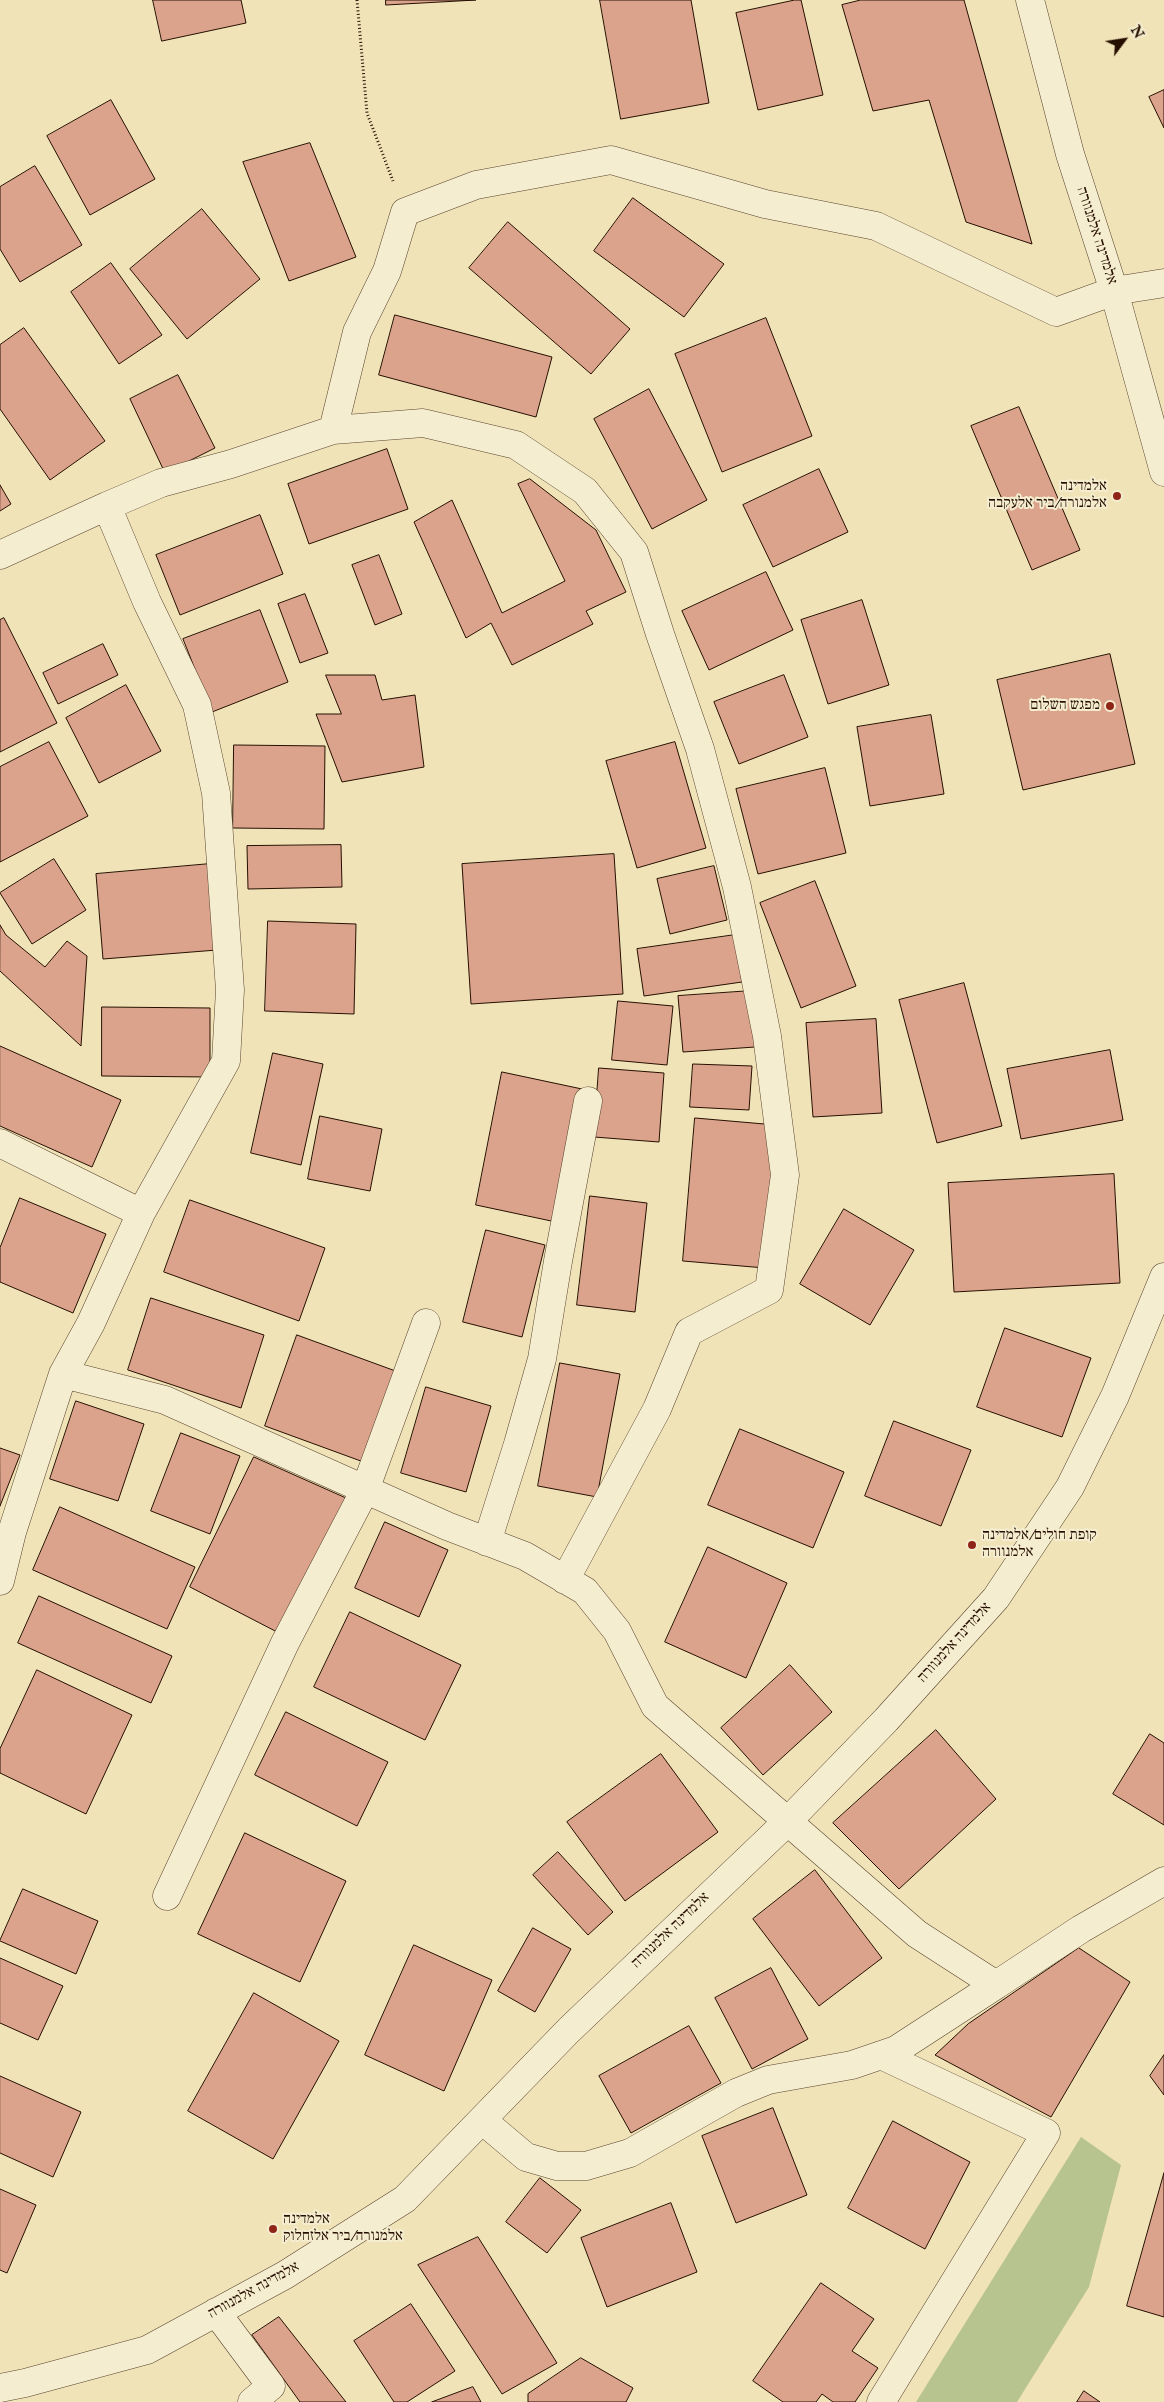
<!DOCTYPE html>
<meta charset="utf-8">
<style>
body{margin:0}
#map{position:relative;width:1164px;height:2402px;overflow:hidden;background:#f0e3b7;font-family:"IM FELL English",serif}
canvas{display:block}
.north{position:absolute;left:1099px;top:15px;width:50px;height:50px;-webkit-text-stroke:4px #f5edd0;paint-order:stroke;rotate:59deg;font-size:14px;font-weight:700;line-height:20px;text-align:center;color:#260f00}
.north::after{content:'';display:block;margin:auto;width:18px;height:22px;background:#260f00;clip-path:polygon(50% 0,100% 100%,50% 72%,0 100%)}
</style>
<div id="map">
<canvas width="1164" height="2402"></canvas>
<div class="north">N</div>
</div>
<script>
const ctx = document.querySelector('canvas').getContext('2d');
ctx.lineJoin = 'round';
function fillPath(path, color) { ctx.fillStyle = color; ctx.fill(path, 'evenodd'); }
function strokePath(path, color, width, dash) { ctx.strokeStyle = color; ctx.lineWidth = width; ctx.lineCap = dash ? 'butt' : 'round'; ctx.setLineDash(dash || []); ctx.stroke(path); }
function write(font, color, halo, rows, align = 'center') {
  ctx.font = font + ' "IM FELL English","Frank Ruhl Libre",serif'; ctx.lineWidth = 4; ctx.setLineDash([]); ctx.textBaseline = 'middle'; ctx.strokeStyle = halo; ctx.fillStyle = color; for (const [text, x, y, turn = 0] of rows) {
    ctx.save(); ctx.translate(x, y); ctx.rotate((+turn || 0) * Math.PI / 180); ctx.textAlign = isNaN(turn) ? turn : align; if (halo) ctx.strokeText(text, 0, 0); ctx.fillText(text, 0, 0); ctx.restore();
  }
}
fillPath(new Path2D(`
 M1081 2137 1121 2165 1089 2287 1017 2402H916Z`), '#b8c48f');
const building = new Path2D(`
 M153 0H241L246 23 162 41Z
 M386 0H476L386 5Z
 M600 0H691L709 103 621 119Z
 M795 0H801L823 95 758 110 736 13Z
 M861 0H964L1032 244 966 222 929 100 873 111 842 5Z
 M1164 90V128L1149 97Z
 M111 100 155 179 90 215 47 136Z
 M310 143 356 257 289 281 243 162Z
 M35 166 82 245 20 282 0 249V187Z
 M633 198 724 264 684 317 594 251Z
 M202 209 260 279 187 339 130 269Z
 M508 222 630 329 591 374 469 268Z
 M111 263 162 335 119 364 71 292Z
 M395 315 552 357 536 417 379 375Z
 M766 318 812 436 722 472 675 354Z
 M24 328 105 441 50 480 0 409V345Z
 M178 375 215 448 165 473 130 399Z
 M649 389 707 500 652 529 594 419Z
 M1019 407 1080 550 1032 570 971 426Z
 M387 449 408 509 309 544 288 484Z
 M819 469 848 532 773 567 743 505Z
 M530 479 596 530 626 592 586 611 593 624 512 665 491 623 466 638 414 522 452 500 502 613 565 581 518 484Z
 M0 485 11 504 0 511Z
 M260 515 283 574 180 615 156 555Z
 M379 555 402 614 375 625 352 565Z
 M766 572 793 630 709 670 682 611Z
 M305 594 328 653 300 663 278 604Z
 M862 600 889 685 828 704 801 620Z
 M260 610 288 682 212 712 183 639Z
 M4 618 57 723 0 752V620Z
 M103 644 118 675 58 704 43 673Z
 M1110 654 1135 764 1023 790 997 680Z
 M326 675H375L382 700 415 695 424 767 342 782 316 714H341Z
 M784 675 808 737 739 764 714 702Z
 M126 685 161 751 99 783 66 718Z
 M931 715 944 794 870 806 857 727Z
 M49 742 88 816 0 862V767Z
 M675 742 706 848 637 868 606 761Z
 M234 745 325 746 324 829 233 828Z
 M825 768 846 853 758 874 736 789Z
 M341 845 342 887 248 889 247 846Z
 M614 854 623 994 471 1004 462 864Z
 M54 859 86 910 32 944 0 893Z
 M210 864 217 950 103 959 96 874Z
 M714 866 727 920 670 934 657 879Z
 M815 881 856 986 801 1008 760 903Z
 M268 921 356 924 354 1014 265 1011Z
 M0 925 6 935 45 967 67 941 87 956 81 1046 0 971Z
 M735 935 742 982 644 996 637 949Z
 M964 983 1002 1126 937 1143 899 1000Z
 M751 991 755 1047 683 1052 678 996Z
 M618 1001 673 1006 667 1065 612 1060Z
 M102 1007 210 1008V1077L102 1076Z
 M876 1019 882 1113 813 1117 806 1023Z
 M0 1046 121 1100 92 1167 0 1126Z
 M1110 1050 1123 1120 1021 1139 1007 1069Z
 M273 1053 323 1064 301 1165 251 1153Z
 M693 1064 752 1066 749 1110 690 1107Z
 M599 1068 664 1073 659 1142 594 1137Z
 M502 1072 582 1089 556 1222 476 1205Z
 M320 1116 382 1129 370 1191 308 1179Z
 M695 1118 776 1125 765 1268 683 1261Z
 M1114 1174 1120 1283 954 1292 948 1183Z
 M590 1196 647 1203 635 1312 577 1305Z
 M20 1198 106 1234 73 1313 0 1282V1248Z
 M190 1200 325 1248 299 1321 164 1272Z
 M844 1209 914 1250 870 1325 800 1284Z
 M486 1230 545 1245 522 1337 463 1322Z
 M151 1298 264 1335 241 1408 128 1370Z
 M1005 1328 1091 1358 1062 1437 977 1407Z
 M297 1335 401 1373 369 1464 265 1426Z
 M560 1363 620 1374 597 1497 538 1486Z
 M426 1387 491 1406 466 1492 401 1473Z
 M76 1401 144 1424 118 1501 50 1479Z
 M894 1421 971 1450 941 1526 865 1496Z
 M740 1429 844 1472 813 1548 708 1505Z
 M181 1433 240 1456 210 1534 151 1511Z
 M0 1448 20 1455 0 1506Z
 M254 1457 346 1498 281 1634 190 1587Z
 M60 1507 195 1567 167 1629 33 1570Z
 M385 1522 448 1550 419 1617 355 1588Z
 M708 1547 787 1583 746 1678 665 1642Z
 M39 1596 172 1656 151 1703 18 1643Z
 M350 1612 461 1665 425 1740 314 1687Z
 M790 1665 832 1712 763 1775 721 1728Z
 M37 1670 132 1715 86 1814 0 1773V1749Z
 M286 1712 388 1762 357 1826 255 1775Z
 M936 1730 996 1799 899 1889 833 1823Z
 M1150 1734 1164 1743V1825L1113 1794Z
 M661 1754 718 1832 625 1901 567 1822Z
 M245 1833 346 1881 300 1982 198 1934Z
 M558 1852 613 1912 588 1935 533 1875Z
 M815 1870 882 1958 819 2006 753 1919Z
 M23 1889 98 1921 76 1974 0 1941Z
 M533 1928 571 1949 535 2012 498 1991Z
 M414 1945 492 1980 444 2091 365 2055Z
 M1079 1948 1130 1982 1051 2117 935 2055 968 2024Z
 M0 1958 63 1986 38 2040 0 2023Z
 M771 1968 808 2039 752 2069 715 1998Z
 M254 1993 339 2041 273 2159 188 2111Z
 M689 2026 721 2083 631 2133 599 2076Z
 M1164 2055V2095L1150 2076Z
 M0 2076 81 2112 53 2177 0 2153Z
 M773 2108 807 2195 736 2223 702 2136Z
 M893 2121 970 2162 925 2249 848 2208Z
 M1164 2173V2317L1127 2306Z
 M540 2178 581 2210 547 2253 506 2222Z
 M0 2189 36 2205 7 2273 0 2270Z
 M671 2203 697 2272 607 2307 581 2238Z
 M478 2237 557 2363 502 2394 418 2265Z
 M821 2283 874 2319 852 2351 878 2368 855 2402H833L822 2394 816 2402H783L753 2381Z
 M411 2304 455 2371 407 2402H394L354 2341Z
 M279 2317 346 2402H300L252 2335Z
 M581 2358 633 2388 626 2402H528V2394Z
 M473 2387 481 2402H432Z
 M1084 2391 1100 2402H1077Z`);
fillPath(building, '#dba38c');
strokePath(building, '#260f00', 1);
const minor = new Path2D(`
 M1030 0 1070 154 1114 291 1164 472
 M333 430 357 332 387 271 405 212 476 185 611 160 765 204 876 226 1056 312 1114 291 1164 283
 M107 506 161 483 231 464 333 430 423 423 516 445 585 491 634 552 660 634 700 749 737 887 767 1036 785 1175 769 1290 689 1332 657 1409 565 1580
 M0 555 107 506 147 602 197 705 216 793 230 990 226 1061 141 1213 91 1323 63 1374 12 1532 0 1581
 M0 1143 141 1213
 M63 1374 165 1400 447 1526 525 1556 585 1591 617 1631 655 1706 917 1934 996 1985 1081 1929 1164 1881
 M487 1542 518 1444 542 1359 558 1261 588 1101
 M167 1896 285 1643 365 1490 426 1323
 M482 2120 526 2157 557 2166H586L630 2153 736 2093 768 2080 852 2065 896 2050 996 1985
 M216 2312 271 2386 252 2402
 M0 2388 25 2383 147 2350 285 2275 405 2199 569 2030 787 1822 886 1720 996 1598 1070 1487 1115 1396 1164 1277
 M881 2402 1046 2133 881 2055`);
strokePath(minor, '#58442e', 29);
strokePath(new Path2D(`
 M357 0 367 113 393 181`), '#260f00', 3, [1, 2.5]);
strokePath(minor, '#f5edd0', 28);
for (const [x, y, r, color] of [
 [1117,496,5,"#8f2418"],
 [1110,706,5,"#8f2418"],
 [972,1545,5,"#8f2418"],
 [273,2229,5,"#8f2418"]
]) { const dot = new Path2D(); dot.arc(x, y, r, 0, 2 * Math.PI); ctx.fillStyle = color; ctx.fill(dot); strokePath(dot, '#f5edd0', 2); }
write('15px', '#260f00', '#f5edd0', [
 ["אלמדינה אלמנוורה",1096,236,72],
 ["אלמדינה אלמנוורה",955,1643,-48],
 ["אלמדינה אלמנוורה",671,1931,-44],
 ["אלמדינה אלמנוורה",254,2291,-29]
]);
write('15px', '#260f00', '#f5edd0', [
 ["אלמדינה",1107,487],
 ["אלמנורה/ביר אלעקבה",1107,504],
 ["מפגש השלום",1100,706],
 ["קופת חולים/אלמדינה",982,1536,"left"],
 ["אלמנוורה",982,1553,"left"],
 ["אלמדינה",283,2220,"left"],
 ["אלמנורה/ביר אלזחלוק",283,2237,"left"]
], 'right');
</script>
